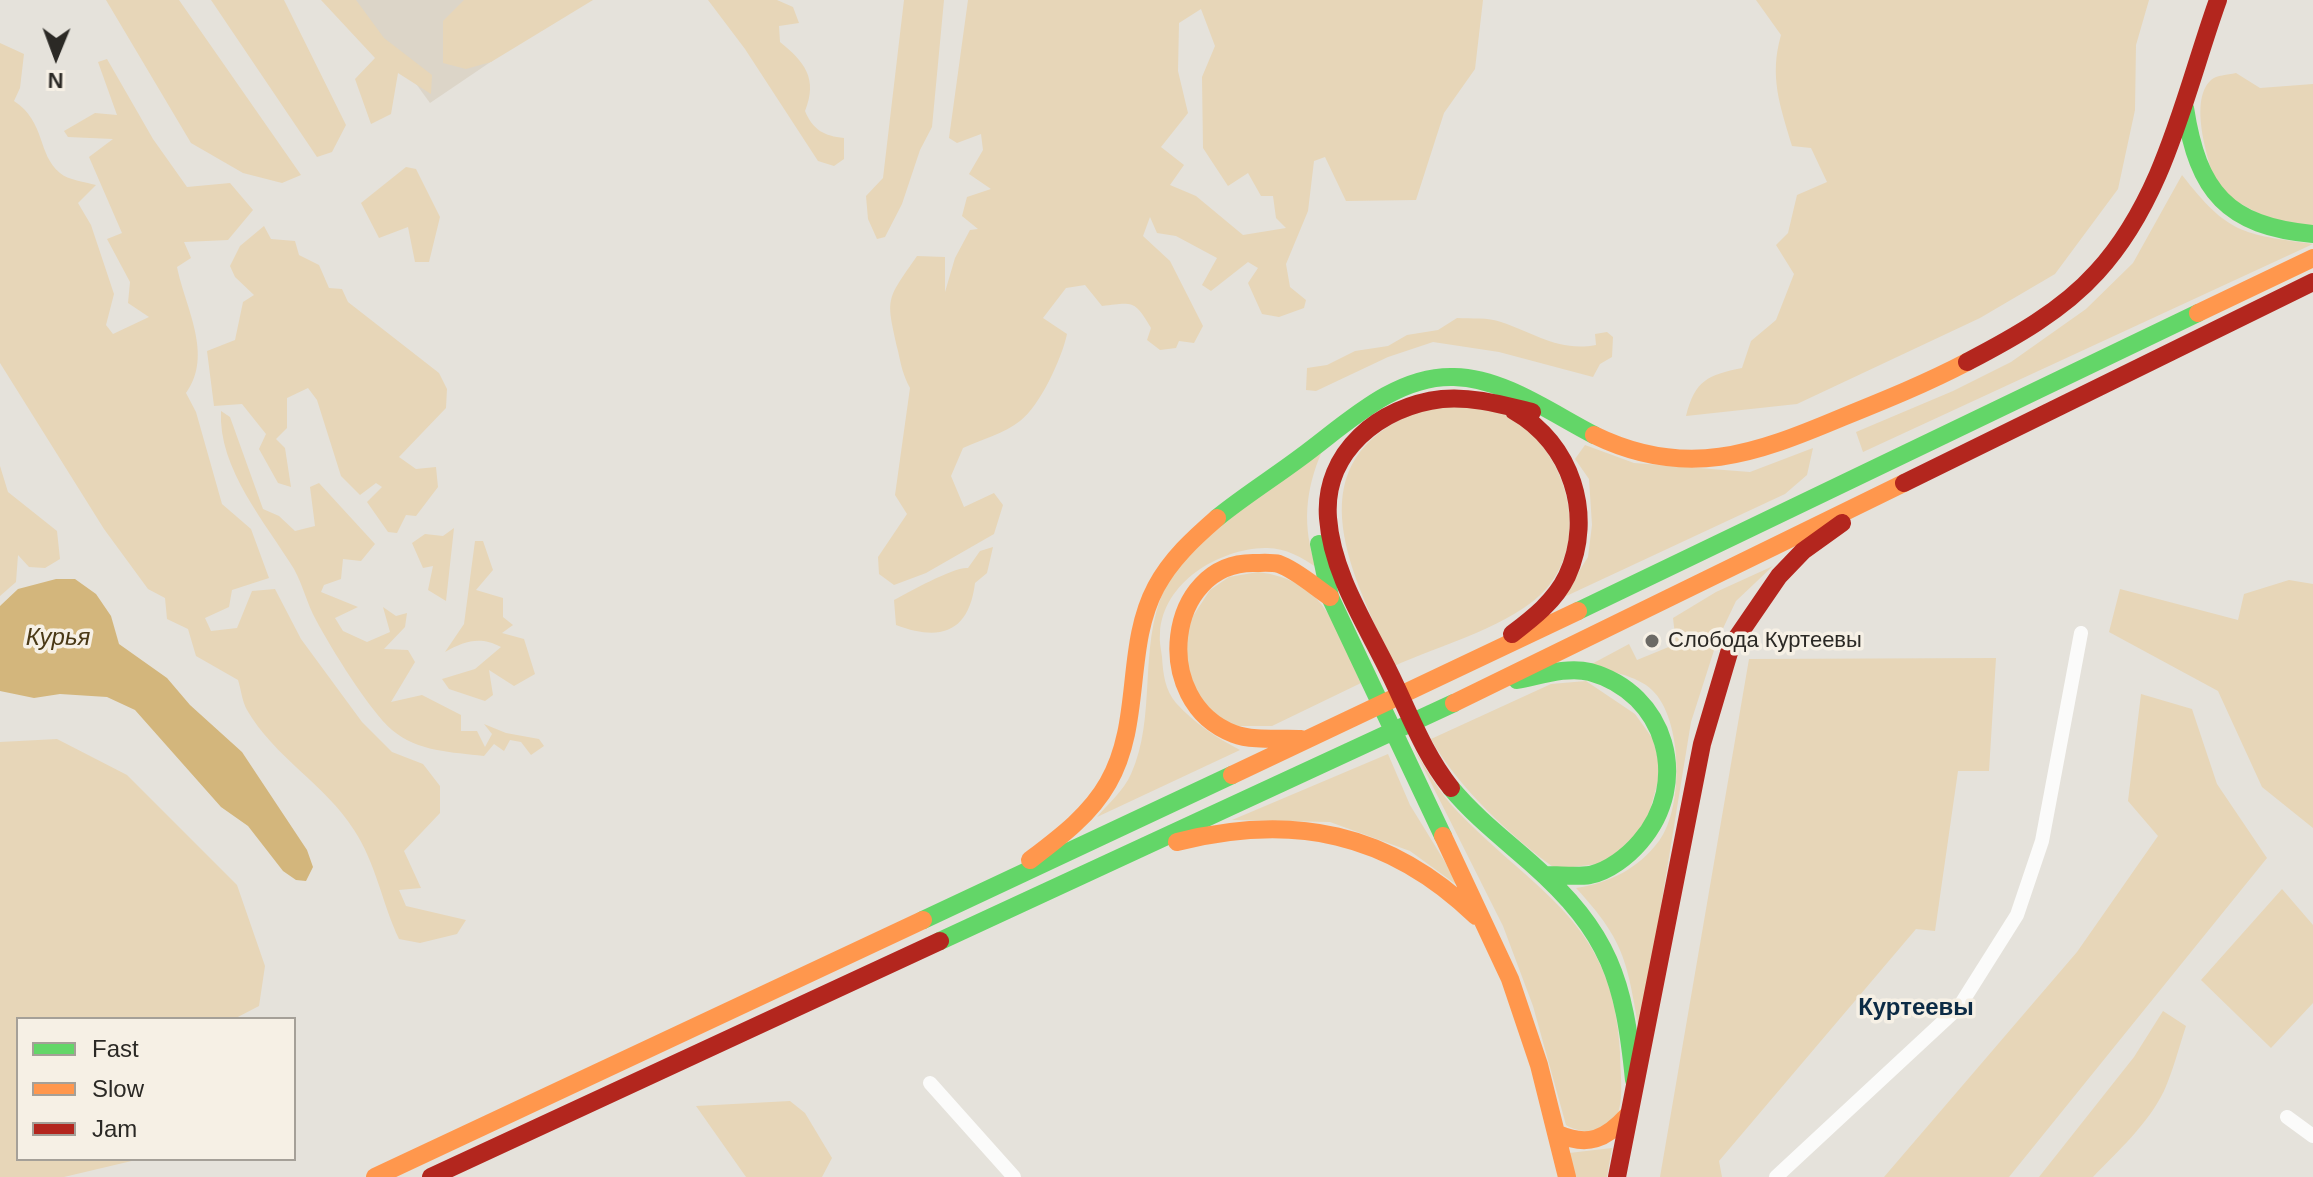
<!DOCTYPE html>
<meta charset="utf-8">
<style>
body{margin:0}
#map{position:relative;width:2313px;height:1177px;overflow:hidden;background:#e5e2db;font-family:Helvetica,sans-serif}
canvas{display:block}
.legend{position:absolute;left:16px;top:1017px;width:280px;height:144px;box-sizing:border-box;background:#f6f0e5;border:2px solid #a5a098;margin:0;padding:10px 14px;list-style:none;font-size:24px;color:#2b2925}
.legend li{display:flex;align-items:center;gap:16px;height:40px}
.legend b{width:40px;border:2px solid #a5a098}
.north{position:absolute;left:16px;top:16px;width:80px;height:80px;-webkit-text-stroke:6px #f6f0e5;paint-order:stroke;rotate:181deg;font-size:22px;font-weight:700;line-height:32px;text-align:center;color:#2b2925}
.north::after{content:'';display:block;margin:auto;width:28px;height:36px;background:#2b2925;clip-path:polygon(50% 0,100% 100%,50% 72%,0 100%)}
</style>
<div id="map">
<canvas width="2313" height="1177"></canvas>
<ul class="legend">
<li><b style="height:10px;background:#63d668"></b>Fast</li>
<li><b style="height:10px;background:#ff974d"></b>Slow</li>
<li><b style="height:10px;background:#b3261e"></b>Jam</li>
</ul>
<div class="north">N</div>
</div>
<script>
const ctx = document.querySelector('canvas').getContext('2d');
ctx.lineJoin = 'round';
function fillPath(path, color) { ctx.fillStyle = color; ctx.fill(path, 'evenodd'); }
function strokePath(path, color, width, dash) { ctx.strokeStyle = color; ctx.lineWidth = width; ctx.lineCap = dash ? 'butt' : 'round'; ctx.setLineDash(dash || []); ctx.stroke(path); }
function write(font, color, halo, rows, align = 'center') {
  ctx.font = font + ' Helvetica,sans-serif'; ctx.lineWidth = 7; ctx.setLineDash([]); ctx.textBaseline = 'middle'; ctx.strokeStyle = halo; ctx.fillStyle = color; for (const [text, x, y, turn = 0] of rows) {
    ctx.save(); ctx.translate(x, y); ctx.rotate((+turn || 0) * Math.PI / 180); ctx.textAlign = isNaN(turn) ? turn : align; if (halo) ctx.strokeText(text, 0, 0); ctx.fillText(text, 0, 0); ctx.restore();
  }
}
fillPath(new Path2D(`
 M355 0H582L430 103Z`), '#dcd5c8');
fillPath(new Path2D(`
 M106 0H179L301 175 282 183 243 173 191 143Z
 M211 0H284L346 125 332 152 317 157Z
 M321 0H356L384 38 432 75 431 94 398 73 391 114 371 124 355 79 375 58Z
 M464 0H593L491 62 466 69 443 63V21Z
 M708 0H777L793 7 799 23 779 26 780 42C805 62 818 79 805 111 813 130 824 136 844 138V159L834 166 818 161 745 49Z
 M904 0H944L932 127 920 150 902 204 885 237 877 239 868 219 866 196 883 178Z
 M968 0H1483L1475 69 1444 113 1416 200 1346 201 1325 157 1314 161 1308 211 1286 264 1290 287 1306 300 1304 308 1279 317 1262 314 1248 283 1258 268 1248 262 1211 291 1202 285 1217 258 1176 236 1157 233 1150 217 1143 236 1170 261 1203 326 1194 343 1179 341 1176 348 1160 350 1147 340 1151 328C1135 300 1133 302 1102 306L1085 285 1066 288 1043 318 1067 334C1062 358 1040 406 1020 421 1005 433 981 440 963 448L951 476 964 507 994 493 1003 505 994 534 926 573 894 585 879 574 878 557 907 514 895 495 910 388C903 375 901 365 898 351 886 297 885 302 917 256L945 257V292L955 258 970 230 978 229 962 216 967 197 991 189 969 174 983 150 981 134 957 143 949 138ZM1201 9 1215 46 1202 77 1203 148 1228 186 1248 173 1261 196H1273L1276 218 1286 228 1243 235 1196 196 1170 185 1184 165 1161 147 1188 113 1178 71 1179 23Z
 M1756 0H2149L2136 45 2135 110 2118 189 2055 274 1980 318 1797 404 1686 416C1695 380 1708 375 1742 368L1751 341 1776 320 1794 274 1776 245 1788 233 1797 195 1827 182 1811 148 1792 146C1780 105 1769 77 1781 35Z
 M0 43 24 54 20 88 14 101C46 122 37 154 60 173 68 180 85 182 96 185L78 203 91 225 114 294 106 325 113 334 149 317 128 303 130 282 107 239 122 233 89 157 113 139 68 137 64 131 95 113 117 115 98 62 107 59 153 139 187 187 230 183 253 210 228 240 184 242 191 258 177 267C185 307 214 355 186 393L196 412 222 504 251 529 269 578 232 590 229 607 205 618 211 631 237 628 252 591 275 589 301 639 362 722 392 752 423 764 440 786V813L404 851 421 888 399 890 406 906 466 920 457 934 420 943 399 939C382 903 376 863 354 830 325 784 274 757 247 710 242 701 241 689 238 680L196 656 188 629 167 619 165 598 148 589 104 529 0 363Z
 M2236 73 2260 88 2313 84V228L2276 223 2219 192C2210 167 2187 102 2211 80 2217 75 2227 75 2236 73Z
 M406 167 416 169 440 217 429 262H415L408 227 379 238 361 203Z
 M2182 175C2228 234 2242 234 2313 244L1863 452 1856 432 1953 391 2011 362 2086 309 2133 263Z
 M264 226 271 239 295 241 299 255 319 265 329 288 342 289 348 302 439 373 447 389 446 408 399 457 416 469 436 467 438 487 416 516 406 515 397 533 388 532 367 502 382 487 376 483 360 495 341 476 317 400 308 388 287 398V428L276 439 285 448 291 487 278 483 259 449 266 434 242 404 214 406 207 351 235 340 243 302 254 295 235 277 230 266 240 246Z
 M1457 318C1471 319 1488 317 1501 322 1534 333 1559 352 1596 345L1595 334 1607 332 1613 337 1612 357 1600 364 1593 377 1499 352 1433 342 1388 357 1316 391 1306 390 1307 368 1327 365 1355 351 1388 346 1407 335 1438 330Z
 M1450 402C1467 406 1489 407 1504 414 1564 444 1593 534 1547 588 1515 625 1438 646 1394 666 1360 589 1294 476 1398 421 1413 412 1433 408 1450 402Z
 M221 411 230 417 263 509 279 516 295 531 315 526 310 487 319 483 375 544 361 561 343 559 341 579 324 585 321 592 358 607 335 618 343 631 367 642 390 632 383 607 396 616 407 613 405 627 384 649 408 650 415 662 391 702 422 695 461 715V731H477L485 747 492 734 484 724 506 733 539 739 544 746 531 755 521 742 510 740 504 751 494 744 484 756C452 752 418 752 392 730 369 710 331 648 316 620 307 604 303 585 294 569 266 523 218 469 221 411Z
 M1585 445 1634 463 1750 472 1813 448 1807 475 1785 494 1562 598 1588 557 1592 525 1589 479 1575 459Z
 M1322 451C1305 491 1302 526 1316 567 1301 557 1284 547 1265 548 1219 549 1163 582 1160 633 1159 641 1161 649 1162 657 1163 674 1165 690 1176 703 1194 723 1217 738 1240 750L1097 817C1108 804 1124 790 1131 774 1157 717 1138 648 1164 590 1185 542 1278 483 1322 451Z
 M0 466 8 492 57 531 60 559 45 568 29 567 18 555 16 582 0 596Z
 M454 528 446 601 428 590 433 566 423 568 412 543 425 534 443 536Z
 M475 541H483L493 570 476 590 503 598V617L513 625 502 633 524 639 535 674 514 686 489 670 493 695 485 701 449 689 442 679 475 669 501 647C480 636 465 641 445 652L464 624Z
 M993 547 987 573 975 583C969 632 941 642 896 625L894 600C909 592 955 566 968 568L980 551Z
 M1773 566 1736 601 1717 641 1691 722 1640 1035C1627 964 1627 943 1576 888 1609 883 1638 869 1659 841 1684 808 1683 719 1652 690 1637 675 1607 671 1588 666L1629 644 1637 660 1676 644 1673 618 1716 592Z
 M1258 572C1327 581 1335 627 1361 683L1272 726H1231L1207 709 1186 679 1184 630 1210 590 1229 577Z
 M2289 580 2313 584V828L2262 787 2218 691 2109 632 2120 589 2238 620 2244 594Z
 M1996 658 1989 771H1958L1935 931 1916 929 1719 1161 1722 1177H1660L1749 659Z
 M1586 681 1635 714 1653 739 1661 771 1646 824 1606 863 1556 869C1513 839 1456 785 1431 739L1551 684Z
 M2141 694 2192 709 2217 784 2267 858 2009 1177H1884L2077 952 2158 836 2128 801Z
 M57 739 127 775 237 885 265 966 259 1006 234 1019H18V1159H140L64 1177H0V742Z
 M1413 747C1426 769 1440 794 1458 812 1537 894 1614 922 1620 1052 1620 1070 1624 1096 1618 1113 1610 1134 1582 1135 1566 1125L1533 1006 1503 926Z
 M1388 754 1410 805 1461 888 1410 851 1330 822 1232 820Z
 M2282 889 2313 925V1003L2271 1048 2201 980Z
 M2163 1011 2186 1026C2179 1047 2173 1071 2164 1091 2148 1124 2118 1151 2093 1177H2039L2134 1057Z
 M790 1101 805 1113 832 1158 822 1177H746L696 1106Z
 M1612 1148 1607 1177H1574L1569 1153Z`), '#e7d6b8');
fillPath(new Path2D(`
 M56 579H75L96 594 111 616 119 644 167 678 190 705 242 752 307 850 313 867 306 881 296 880 283 871 248 826 221 807 135 710 107 697 60 694 34 698 0 691V606L18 589Z`), '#d3b67c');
strokePath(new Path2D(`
 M930 1083 1014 1177
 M2287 1117 2313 1136
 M1776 1177 1959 1007 2017 915 2042 841 2081 633`), '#fbfbfa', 14);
strokePath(new Path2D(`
 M2185 108C2198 192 2227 226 2313 234
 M1217 518C1244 496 1273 478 1301 457 1346 424 1395 375 1454 377 1504 378 1551 413 1594 435
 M1319 544 1330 597 1443 836
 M1578 611 2198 313
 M1517 680C1539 676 1567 666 1590 672 1666 693 1692 782 1640 842 1628 856 1609 871 1590 875 1576 877 1561 875 1547 875
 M1451 788C1475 817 1505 840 1532 864 1610 933 1624 980 1634 1080
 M923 920 1232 775
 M940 941 1454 703`), '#63d668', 18);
strokePath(new Path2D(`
 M2198 313 2313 258
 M1594 435C1686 480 1755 454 1843 417 1885 400 1927 383 1967 362
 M1454 703 1904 483
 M1301 739C1281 738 1252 741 1234 734 1149 702 1166 562 1254 563 1261 563 1272 562 1279 564 1296 570 1315 587 1330 597
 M1232 775 1578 611
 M1443 836 1510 979 1539 1065 1567 1177
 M1177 842C1293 813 1389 832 1476 916
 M1030 860C1059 838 1090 815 1108 783 1143 722 1124 647 1156 587 1171 559 1194 538 1217 518
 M1558 1134C1588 1147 1606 1139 1627 1116
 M375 1177 923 920`), '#ff974d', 18);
strokePath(new Path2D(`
 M1967 362C2013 338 2062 311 2097 272 2165 198 2185 92 2218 0
 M1904 483 2313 282
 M1512 634C1533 618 1555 601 1567 576 1595 515 1571 443 1514 411
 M1451 788C1424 754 1410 715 1391 676 1367 626 1332 574 1328 518 1323 452 1380 406 1442 399 1472 396 1503 405 1532 412
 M431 1177 940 941
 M1617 1177 1702 744 1731 646 1779 576 1803 551 1842 523`), '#b3261e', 18);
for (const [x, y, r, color] of [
 [1652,641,8,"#6c6a65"]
]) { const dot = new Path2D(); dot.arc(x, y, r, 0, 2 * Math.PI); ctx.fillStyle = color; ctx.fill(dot); strokePath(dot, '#f6f0e5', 3); }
write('22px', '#2b2925', '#f6f0e5', [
 ["Слобода Куртеевы",1668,641]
], 'left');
write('italic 24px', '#4a3916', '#f6f0e5', [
 ["Курья",58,638]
]);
write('bold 24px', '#0c2b45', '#f6f0e5', [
 ["Куртеевы",1916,1008]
]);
</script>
